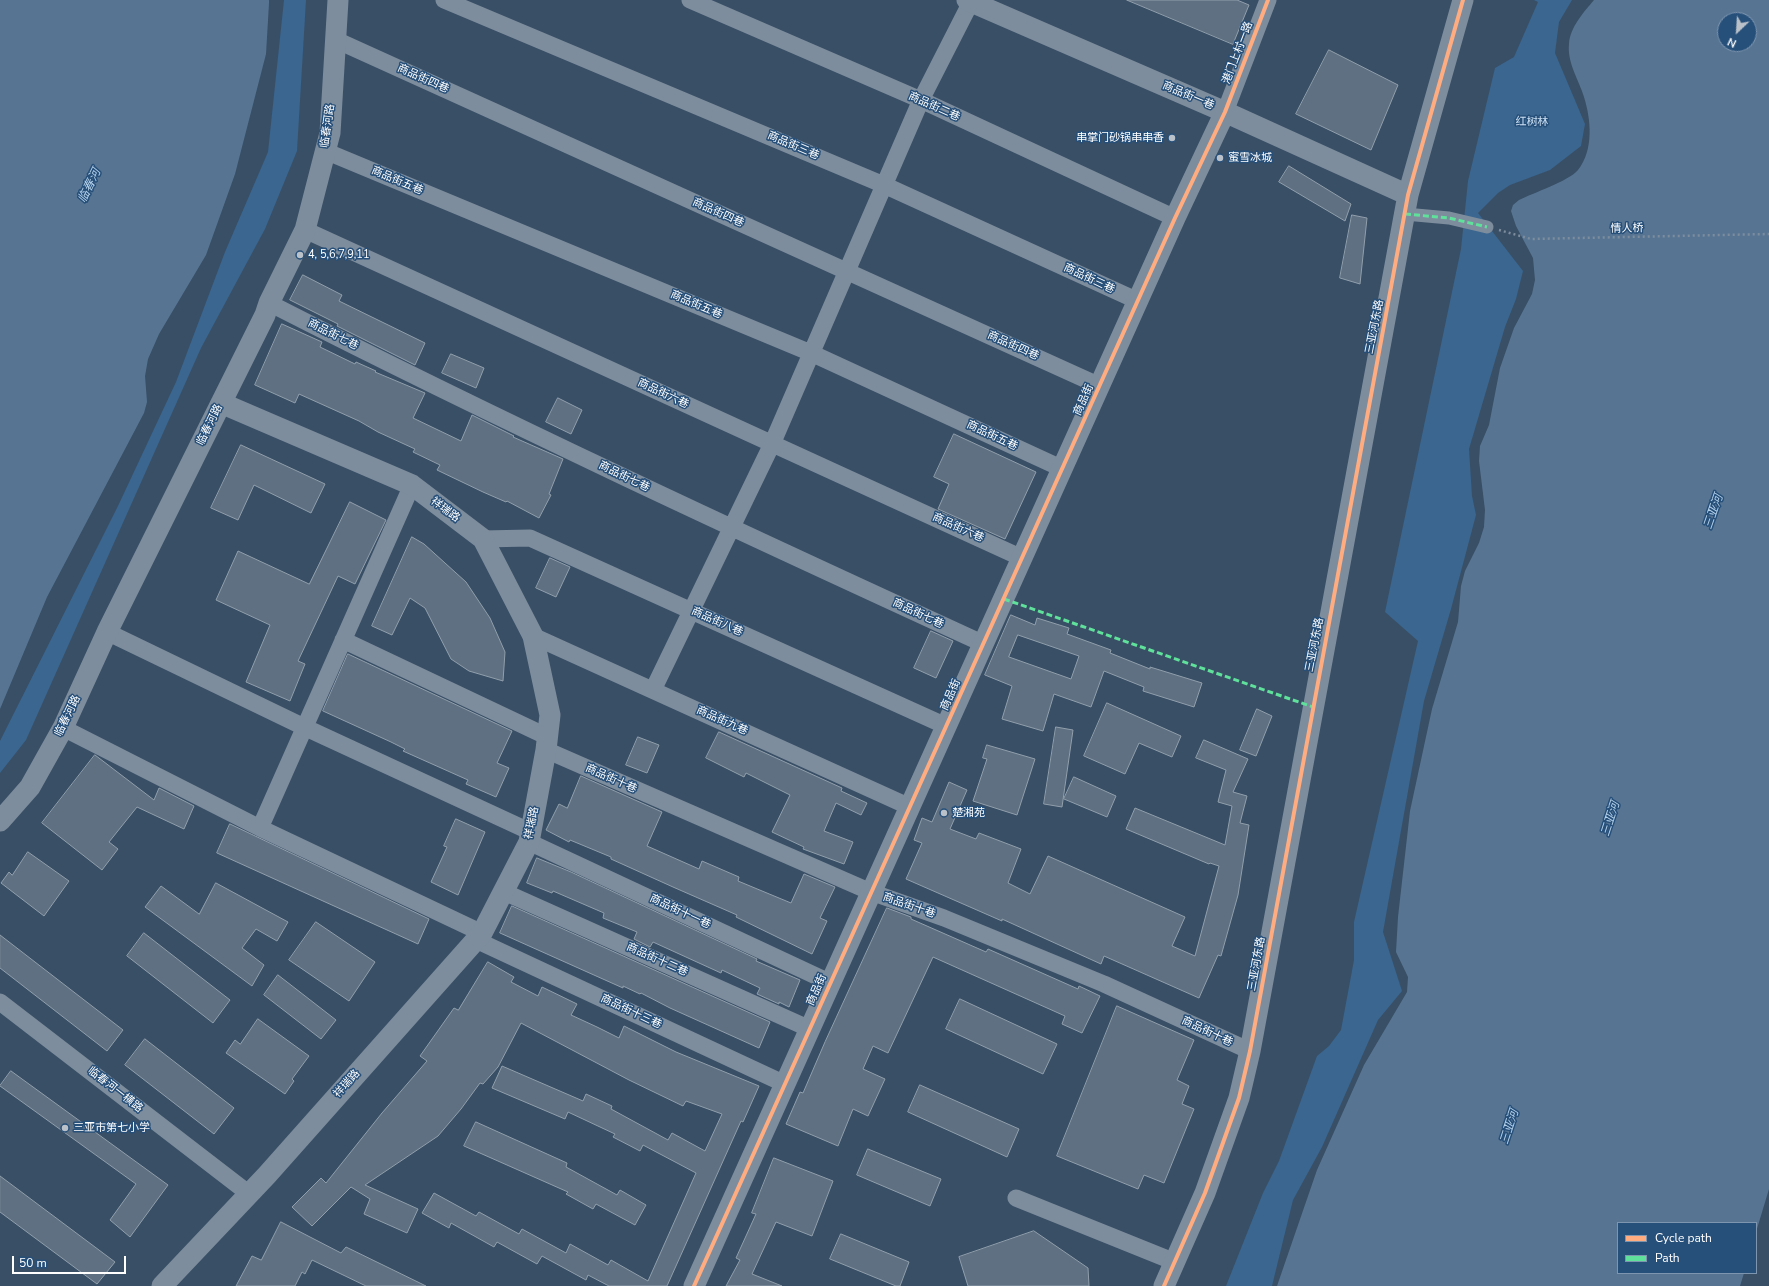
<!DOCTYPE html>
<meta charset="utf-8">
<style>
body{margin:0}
#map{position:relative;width:1769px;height:1286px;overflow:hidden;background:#394f66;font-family:"Nunito Sans",sans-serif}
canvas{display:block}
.legend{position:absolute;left:1617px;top:1222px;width:140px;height:52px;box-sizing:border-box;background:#264f79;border:1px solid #7d95af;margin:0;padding:5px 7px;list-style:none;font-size:12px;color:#fff}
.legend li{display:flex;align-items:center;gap:8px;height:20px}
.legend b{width:20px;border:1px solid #7d95af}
.north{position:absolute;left:1717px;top:12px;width:40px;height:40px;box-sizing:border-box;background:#264f79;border:1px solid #7d95af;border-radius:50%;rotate:205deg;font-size:11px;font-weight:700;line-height:16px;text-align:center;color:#fff}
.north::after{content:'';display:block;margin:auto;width:14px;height:18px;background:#bac1c9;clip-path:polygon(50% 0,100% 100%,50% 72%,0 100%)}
.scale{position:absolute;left:12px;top:1256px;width:114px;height:18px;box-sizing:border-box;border:2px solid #fff;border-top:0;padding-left:5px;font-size:12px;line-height:14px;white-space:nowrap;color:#fff;-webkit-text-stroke:3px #264f79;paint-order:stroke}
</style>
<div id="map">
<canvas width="1769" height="1286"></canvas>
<ul class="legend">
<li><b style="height:5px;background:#ffac80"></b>Cycle path</li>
<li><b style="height:5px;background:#60e19b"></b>Path</li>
</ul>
<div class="north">N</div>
<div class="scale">50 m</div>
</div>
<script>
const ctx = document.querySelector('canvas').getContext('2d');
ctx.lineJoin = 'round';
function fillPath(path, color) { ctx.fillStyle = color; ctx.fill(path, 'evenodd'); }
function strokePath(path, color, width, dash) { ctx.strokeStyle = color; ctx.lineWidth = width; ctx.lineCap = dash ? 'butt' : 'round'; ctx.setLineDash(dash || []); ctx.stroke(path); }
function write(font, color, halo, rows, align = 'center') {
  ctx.font = font + ' "Nunito Sans","Noto Sans SC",sans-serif'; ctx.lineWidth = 3; ctx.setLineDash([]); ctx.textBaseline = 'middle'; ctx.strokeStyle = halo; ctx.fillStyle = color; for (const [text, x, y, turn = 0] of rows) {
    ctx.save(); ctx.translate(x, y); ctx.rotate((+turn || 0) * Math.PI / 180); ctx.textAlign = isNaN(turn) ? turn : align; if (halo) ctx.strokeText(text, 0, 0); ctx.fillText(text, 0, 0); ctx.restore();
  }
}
fillPath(new Path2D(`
 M284 0H306L297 151 265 229 201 348 26 740 0 773V741L118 506 176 382 225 252 268 152Z
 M1534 0H1572L1559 22 1555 53 1585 124 1581 146 1550 170 1510 185 1498 193 1478 213 1523 271 1516 299 1505 327 1469 449 1472 496 1476 515 1451 609 1424 701 1383 932 1402 991 1378 1020 1322 1147 1293 1200 1272 1286H1226L1263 1193 1279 1161 1317 1056 1329 1046 1341 1030 1354 960V922L1418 641 1385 612 1461 249 1468 181 1495 68 1514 57 1538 2Z`), '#3a6690');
fillPath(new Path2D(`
 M0 0H269V3L266 54 235 174 206 255 159 334 148 359 145 376 147 402 144 413 47 597 0 709Z
 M1594 0H1769V1189L1756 1232V1223H1618V1273H1744L1740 1286H1277L1317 1170 1364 1065 1407 992 1408 977 1396 952 1398 917 1410 811 1432 709 1458 622 1461 586 1465 571 1479 543 1484 527 1485 510 1479 461 1480 446 1489 425 1500 368 1514 328 1532 294 1535 280 1533 258 1516 226 1511 211 1513 205 1519 200C1533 193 1569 181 1578 170 1594 150 1591 119 1584 97 1579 80 1567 63 1569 44 1570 27 1584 12 1594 0ZM1725 20H1749V44H1725Z`), '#577593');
const building = new Path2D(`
 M1127 0H1237L1249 5 1233 44Z
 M1329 50 1398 85 1371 150 1296 114Z
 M1289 166 1351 204 1345 221 1279 182Z
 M1352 215 1367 218 1360 284 1340 278Z
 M303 275 342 295 339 301 425 343 415 365 337 326 338 324 290 300Z
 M282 324 322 342 320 347 355 364 356 362 376 371 375 372 425 393 413 418 461 441 472 415 514 436 513 437 563 459 549 494 551 495 539 518 507 501 506 502 483 492 437 470 440 465 413 452 415 449 378 432 359 421 299 394 295 403 255 385Z
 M451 354 484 368 476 388 442 373Z
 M558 398 582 410 571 434 546 422Z
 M954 434 1036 472 1005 539 938 509 949 484 934 477Z
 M241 445 325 484 311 513 254 485 238 520 211 508Z
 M350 502 386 520 355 584 338 576 298 661 305 664 290 701 246 682 270 625 216 600 238 551 309 584Z
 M412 537 424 544 466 582 490 618 505 652 503 681 469 671 451 659 425 608 410 598 392 635 372 626Z
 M550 558 570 567 556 597 536 588Z
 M1011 615 1035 625 1037 618 1069 628 1067 634 1111 650 1110 653 1150 669V667L1202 683 1194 707 1143 691 1144 687 1104 671 1091 707 1054 694 1043 731 1002 719 1012 686 985 675ZM1018 635 1079 656 1071 679 1009 657Z
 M931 631 953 641 936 678 914 668Z
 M348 654 512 731 497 763 509 768 496 797 466 784 468 780 403 751 405 749 391 742 323 711Z
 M1107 703 1181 736 1172 757 1139 743 1125 774 1084 756Z
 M1257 709 1272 716 1256 756 1240 750Z
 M1056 727 1073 730 1062 807 1044 804Z
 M719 732 842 788 841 791 867 803 861 815 836 803 824 831 853 842 844 864 803 849 804 847 772 832 790 795 746 773 744 777 706 758Z
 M638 737 659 745 647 773 626 765Z
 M1204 740 1248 759 1233 792 1247 796 1240 823 1249 825 1238 895 1221 956 1218 955 1199 998 1104 956 1101 964 1002 919V921L906 879 922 843 914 840 922 818 932 822 949 782 967 790 950 829 976 839 979 833 1021 849 1008 883 1030 894 1048 856 1185 917 1172 946 1195 956 1219 866 1210 863 1209 864 1126 829 1135 808 1225 845 1232 806 1218 802 1226 770 1196 758Z
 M987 745 1035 759 1017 815 973 801 987 759 983 758Z
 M95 755 154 800 159 788 194 806 184 829 137 807 109 842 118 849 102 870 42 823Z
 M581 776 662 812 647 846 699 869 702 861 739 877 738 881 791 903 804 874 835 887 820 918 827 921 812 954 736 917 737 915 673 887 611 859V857L570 840 569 842 546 830 559 804 567 808Z
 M1074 777 1116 796 1107 817 1064 799Z
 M456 819 485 832 458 895 431 882 447 847 444 846Z
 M230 824 429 919 418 944 217 853Z
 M28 852 69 881 44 916 1 883 9 872 12 875Z
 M537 858 571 872 757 959 756 961 800 980 789 1007 779 1002V1004L757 994 760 988 722 970 721 973 653 942 650 947 634 939 637 932 603 918 604 913 553 891 552 893 527 883Z
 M216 883 288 922 277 941 256 929 242 948 264 965 252 986 145 907 161 886 199 914Z
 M512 906 770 1022 759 1048 670 1008 641 993 640 994 623 986V988L500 933Z
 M887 908 911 917V919L986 952 988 949 1078 989 1079 986 1100 996 1082 1033 1062 1024 1065 1016 933 957 888 1053 873 1046 863 1069 885 1079 868 1116 853 1109 838 1146 786 1124 800 1092 803 1093 825 1042Z
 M316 922 375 962 349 1001 289 960Z
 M144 933 230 1000 213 1023 127 956Z
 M0 935 123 1030 107 1051 0 968Z
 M488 962 514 977 511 982 538 996 542 987 577 1004 571 1015 597 1027 619 1038 624 1026 676 1052 759 1086 743 1122 741 1121 667 1286H609L588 1275 586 1280 542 1256 537 1264 497 1242 494 1247 451 1223 449 1228 422 1213 434 1193 476 1216 479 1212 519 1234 522 1229 566 1253 570 1244 608 1265 611 1260 648 1281 696 1173 643 1145 640 1151 613 1137 615 1134 568 1112 565 1119 492 1088 502 1066 583 1101 586 1094 612 1106 611 1109 668 1140 672 1133 705 1151 722 1114 686 1101 683 1106 629 1080 521 1023 498 1067 483 1084 480 1083 461 1109 438 1136 365 1185 418 1209 407 1233 364 1214 370 1199 351 1187 312 1226 292 1207 321 1178 326 1183 382 1113 427 1061 420 1056 454 1008 458 1010Z
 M278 975 336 1020 321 1039 264 995Z
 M960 999 1057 1044 1043 1074 946 1029Z
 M1117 1006 1194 1040 1177 1080 1189 1086 1182 1104 1194 1109 1164 1183 1144 1175 1138 1189 1057 1156Z
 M258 1019 309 1056 292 1079 294 1081 285 1094 226 1053 235 1040 240 1044Z
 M145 1039 234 1108 214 1134 125 1065Z
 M11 1071 168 1185 130 1237 110 1220 136 1184 0 1086Z
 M920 1085 1019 1129 1007 1157 908 1112Z
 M476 1122 567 1163 566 1167 617 1195 620 1190 646 1205 635 1225 596 1204 593 1209 566 1194 568 1192 464 1146Z
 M868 1149 941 1179 930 1206 857 1175Z
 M774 1158 833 1181 812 1236 776 1222 752 1274 782 1286H726L740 1260 736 1258 756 1214 752 1213Z
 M0 1176 115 1262 97 1284 0 1212Z
 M281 1222 341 1253 346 1247 426 1286H366L312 1260 305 1274 302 1272 295 1286H236L252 1256 261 1260Z
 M1034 1231 1088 1268 1089 1286H968L959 1257Z
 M841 1234 909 1262 900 1286H896L830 1259Z`);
fillPath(building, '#5f7082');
strokePath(building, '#919fac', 1);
strokePath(new Path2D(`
 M1499 230 1531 239 1769 234`), '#7d8d9d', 2.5, [2, 3]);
strokePath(new Path2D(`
 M1405 214 1449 218 1487 227`), '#7d8d9d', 13);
strokePath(new Path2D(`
 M444 0 884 185 1138 301
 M690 0 921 100 1175 218
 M336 40 1100 386
 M1225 112 1268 0
 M325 151 811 353 1063 469
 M305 230 1022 558
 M269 303C504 423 744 534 984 644
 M483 539 530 538 946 726
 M107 632 304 727 531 832
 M533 636 910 807
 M343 640 548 737
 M653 690 772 444 921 100 972 0
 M63 728 260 828 482 933
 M546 750 871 892 944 918 1104 984 1250 1051
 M260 828 412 485
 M529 842 831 983
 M504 892 810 1029
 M476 940 785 1084
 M0 1002 248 1193
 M1016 1198 1175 1262`), '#7d8d9d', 17);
strokePath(new Path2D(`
 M967 0 1225 112 1408 195
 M0 821 30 787 63 728 107 632 265 315 269 303 305 230 330 133 338 0
 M162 1286 267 1175 482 933 529 842 546 750 550 715 533 636 483 539 412 485 221 403
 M694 1286 1175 218 1225 112
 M1164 1286 1205 1193 1239 1098 1250 1051 1408 195 1463 0`), '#7d8d9d', 21);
strokePath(new Path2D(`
 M1405 214 1449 218 1487 227
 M1004 599 1313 707`), '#60e19b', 3, [6, 3]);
strokePath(new Path2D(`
 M694 1286 1175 218 1225 112 1268 0
 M1164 1286 1205 1193 1239 1098 1250 1051 1408 195 1463 0`), '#ffac80', 4);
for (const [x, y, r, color] of [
 [1172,138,4,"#bac1c9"],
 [1220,158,4,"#bac1c9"],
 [300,255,4,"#bac1c9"],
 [944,813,4,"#bac1c9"],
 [65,1128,4,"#bac1c9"]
]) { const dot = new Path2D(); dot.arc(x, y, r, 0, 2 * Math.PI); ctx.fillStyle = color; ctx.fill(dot); strokePath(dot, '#264f79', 1.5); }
write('11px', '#fff', '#264f79', [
 ["港门上村一路",1238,53,-69],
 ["商品街四巷",423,79,24],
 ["商品街一巷",1188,96,23],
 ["商品街二巷",934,107,24],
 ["临春河路",328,126,-82],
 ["商品街三巷",793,146,23],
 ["商品街五巷",397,181,23],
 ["商品街四巷",718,213,24],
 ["情人桥",1627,229,-1],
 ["商品街三巷",1089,279,25],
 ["商品街五巷",696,305,23],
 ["三亚河东路",1375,327,-79],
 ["商品街七巷",333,335,27],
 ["商品街四巷",1013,346,24],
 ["商品街六巷",663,394,25],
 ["商品街",1084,400,-66],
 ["临春河路",210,425,-64],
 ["商品街五巷",992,436,25],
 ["商品街七巷",624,477,26],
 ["祥瑞路",445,510,37],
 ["商品街六巷",958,528,24],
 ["商品街七巷",918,614,25],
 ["商品街八巷",717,622,24],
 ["三亚河东路",1315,645,-79],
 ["商品街",951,695,-66],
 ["临春河路",68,716,-64],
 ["商品街九巷",722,721,24],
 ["商品街十巷",611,779,24],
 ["祥瑞路",532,823,-78],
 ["商品街十巷",909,906,19],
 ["商品街十一巷",680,912,25],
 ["商品街十二巷",657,960,24],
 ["三亚河东路",1257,964,-80],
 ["商品街",817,990,-66],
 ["商品街十三巷",631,1012,25],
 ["商品街十巷",1207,1032,25],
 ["祥瑞路",347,1084,-48],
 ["临春河一横路",115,1090,38]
]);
write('11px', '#cce0f3', '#264f79', [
 ["红树林",1532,122]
]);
write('11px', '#fff', '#264f79', [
 ["串掌门砂锅串串香",1164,138,"right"],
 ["蜜雪冰城",1228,158],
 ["4, 5,6,7,9,11",308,255],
 ["楚湘苑",952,813],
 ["三亚市第七小学",73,1128]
], 'left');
write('italic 12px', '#b4d1eb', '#264f79', [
 ["临春河",90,186,-64],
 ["三亚河",1714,512,-71],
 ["三亚河",1611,819,-72],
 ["三亚河",1510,1127,-72]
]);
</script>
